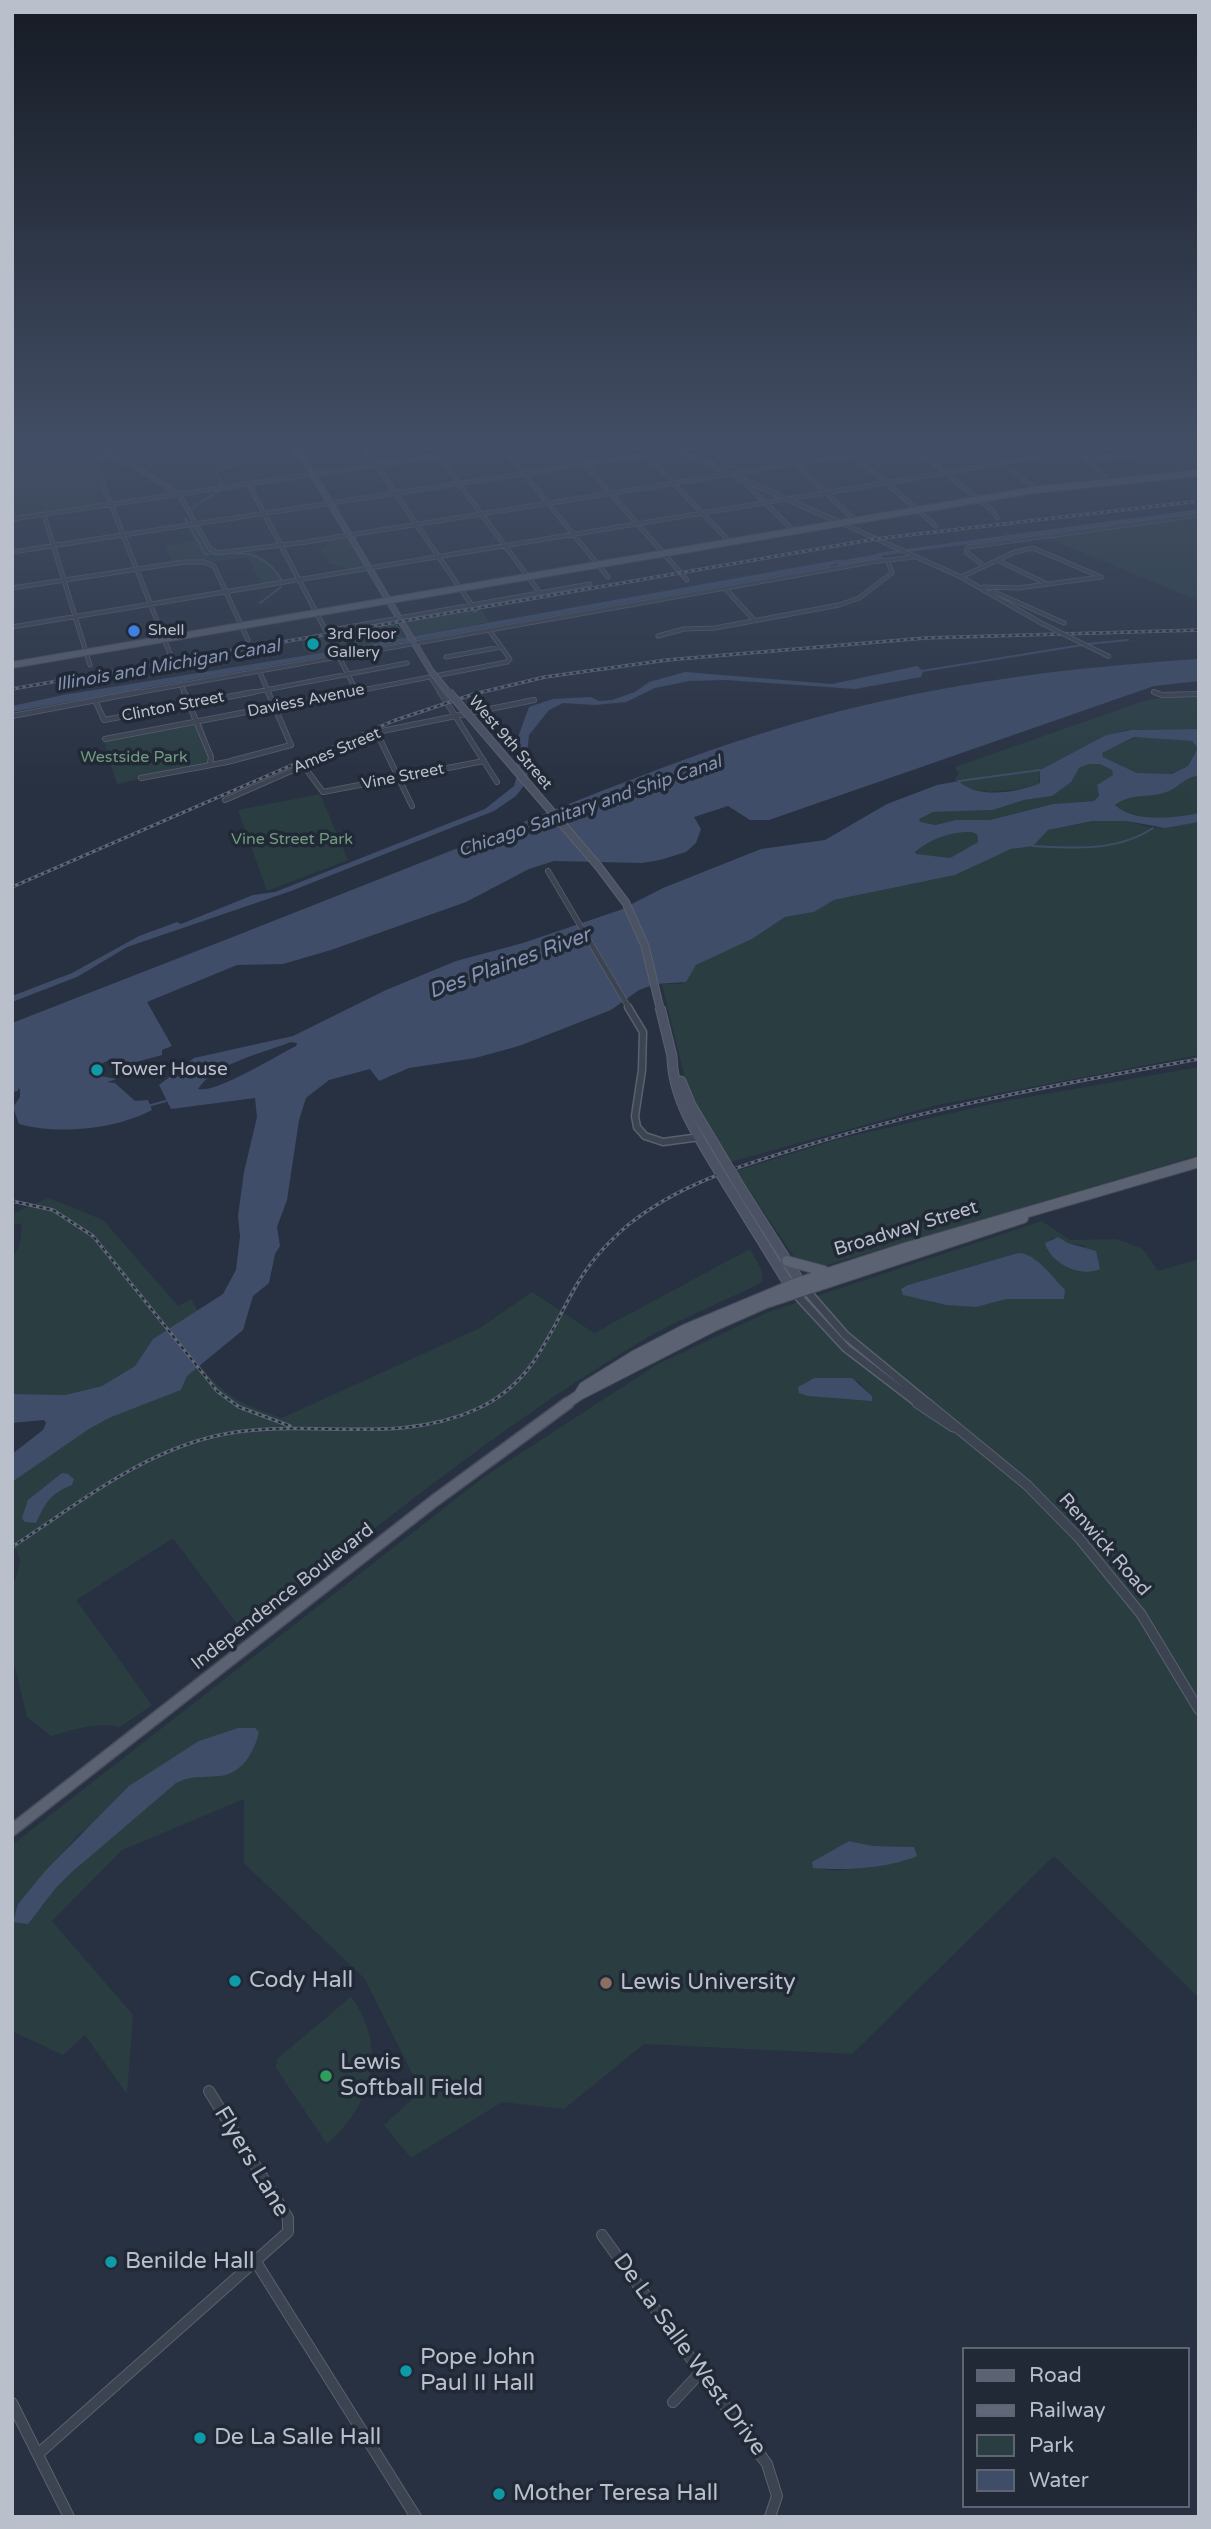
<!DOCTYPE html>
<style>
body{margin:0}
#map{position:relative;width:1211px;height:2529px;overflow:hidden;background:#283141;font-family:"Varela Round",sans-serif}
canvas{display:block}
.frame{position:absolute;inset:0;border:14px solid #b9bfcb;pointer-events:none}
.legend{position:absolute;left:962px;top:2347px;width:228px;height:161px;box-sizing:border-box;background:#212836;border:2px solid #5e6472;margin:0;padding:9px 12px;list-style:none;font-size:21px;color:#b9bfcb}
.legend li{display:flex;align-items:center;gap:14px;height:35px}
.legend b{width:35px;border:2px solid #5e6472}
</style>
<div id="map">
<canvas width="1211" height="2529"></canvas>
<div class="frame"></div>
<ul class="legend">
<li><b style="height:9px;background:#5b6271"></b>Road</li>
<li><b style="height:9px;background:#5f6778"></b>Railway</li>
<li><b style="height:19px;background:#2a3e42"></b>Park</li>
<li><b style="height:19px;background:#3f4d69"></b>Water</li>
</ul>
</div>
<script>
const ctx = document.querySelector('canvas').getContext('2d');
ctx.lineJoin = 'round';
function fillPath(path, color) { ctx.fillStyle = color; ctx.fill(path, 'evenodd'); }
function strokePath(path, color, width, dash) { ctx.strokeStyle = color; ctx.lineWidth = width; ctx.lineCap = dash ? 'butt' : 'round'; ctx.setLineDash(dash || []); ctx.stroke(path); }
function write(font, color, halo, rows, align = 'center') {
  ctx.font = font + ' "Varela Round",sans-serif'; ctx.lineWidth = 7; ctx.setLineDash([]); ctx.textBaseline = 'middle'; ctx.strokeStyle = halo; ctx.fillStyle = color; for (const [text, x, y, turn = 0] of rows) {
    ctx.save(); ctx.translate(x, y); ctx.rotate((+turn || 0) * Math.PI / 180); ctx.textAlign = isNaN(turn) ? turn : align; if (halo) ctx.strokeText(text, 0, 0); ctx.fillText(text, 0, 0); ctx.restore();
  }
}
fillPath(new Path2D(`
 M12 443H92L108 452 91 462 109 503 12 519Z
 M778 443H833L844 452 798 460Z
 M1199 518V601L1045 537Z
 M195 526 212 555 252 552 277 571 282 581 262 585 248 557 213 562 173 563 165 546 195 541 188 527Z
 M346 536 364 568 351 570 326 562 329 561 325 554 320 552 331 539Z
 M479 607 489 622 414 636 405 621Z
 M396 622 405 638 310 654 304 649 301 639Z
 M1199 696V729L1127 730 1106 735 1040 770 1039 784 1021 789 990 792 970 789 959 781H954L959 773 955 767 1144 701 1165 697Z
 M202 723 214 763 117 784 104 741Z
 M1137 737 1192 741 1198 748 1188 766 1172 774 1137 773 1103 757 1101 753Z
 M1089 764H1100L1112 770 1113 775 1097 785 1099 796 1094 801 1053 804 990 820H956L935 825 921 822 919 818 933 812 993 810 1024 800 1052 796 1079 768Z
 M1199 776V813C1176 818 1132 824 1115 805 1132 792 1152 799 1169 790 1180 785 1186 776 1199 776Z
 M320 794 348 860 267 891 238 810Z
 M1101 820 1126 821 1153 828 1199 822V1055L937 1105 730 1162 700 1112 685 1079 662 984H682L696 965 752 939 785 917 814 912 834 900 955 875 1011 849 1033 845 1048 830Z
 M971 832 977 834 978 842 950 858 916 855 915 852C932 838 950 832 971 832Z
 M1199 1067V1155L824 1266 811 1268 797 1261 736 1171 839 1139 1000 1102Z
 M49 1198 103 1220 178 1306 191 1299 198 1312 153 1339 135 1366 102 1386 65 1395 12 1394V1259L20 1244 22 1224 12 1223V1214Z
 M1042 1221 1070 1240 1117 1239 1143 1249 1158 1271 1199 1259V1998L1054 1856 852 2054 644 2044 564 2109 502 2102 411 2158 384 2125 421 2091 365 1979 244 1863V1799L122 1850 52 1921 133 2015 127 2094 85 2035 63 2055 12 2031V1845L484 1477 658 1364 766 1313ZM1058 1237 1068 1243 1086 1246 1060 1263 1047 1250 1050 1239ZM1018 1253 1037 1261 1064 1299H1007L976 1307 933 1303 908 1285ZM814 1378 858 1381 872 1396V1400L808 1396 802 1384ZM238 1728 259 1732C255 1751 242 1774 220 1776 204 1778 192 1775 176 1783L108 1839 55 1889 42 1907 18 1904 79 1834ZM849 1841 873 1846 914 1847 908 1860 837 1871 813 1868V1862Z
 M750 1249 762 1271V1282C722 1303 677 1319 638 1343 498 1427 371 1531 244 1633L173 1538 76 1600 152 1705 120 1727C96 1722 75 1729 51 1736L27 1717 15 1667 12 1669V1581L16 1579 20 1561 17 1550 12 1549V1482L89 1429 109 1418 181 1390 187 1376 200 1365C226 1398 243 1405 282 1418L480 1328 532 1292 594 1333Z
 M351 1997C388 2046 372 2106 327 2144L276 2068 277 2059Z`), '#2a3e42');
fillPath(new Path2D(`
 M1199 509V513L872 557 877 553Z
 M837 560 847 561 827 567 12 712V706L63 695 315 654Z
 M1199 659V681L1154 686 769 820H750L728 806 694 817 701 829 696 843 686 852 660 860 642 863 554 861 529 869 466 902 331 950 283 964 237 965 147 1002 172 1046 162 1050V1055L125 1065H121L119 1059 107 1061 89 1070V1074L117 1079 107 1082 115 1083 135 1101 148 1100 152 1110C117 1129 58 1135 19 1124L13 1107 20 1097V1090L18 1088V1091L12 1092V1023C166 963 320 903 473 842 588 797 702 748 821 716 945 683 1071 667 1199 659Z
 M917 666 923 671 921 677 855 689 726 680 689 681 655 688 626 702 595 705 563 703 549 710 529 735 526 764 528 780 516 796 494 811 291 891 127 947 77 977 12 1002V996L72 973 139 936 177 922 181 924 253 895 275 892 485 809 514 786 518 772 515 754 517 740 529 707 553 699 591 697 599 701 612 700 635 692 649 682 685 672 832 684Z
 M1199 729V776C1186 776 1180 786 1169 791 1151 799 1132 792 1115 805 1133 823 1176 818 1199 813V822L1165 828 1126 821H1093L1048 830 1033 846 1011 849 955 875 834 900 814 912 785 917 752 939 696 965 686 982 656 984 639 990 611 1010 519 1046 475 1058 409 1068 379 1081 370 1069 329 1080 306 1098 299 1120 287 1200 277 1227 280 1246 275 1254 269 1283 253 1296 243 1330 187 1376 181 1390 109 1418 89 1429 12 1482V1454L43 1430 46 1423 44 1420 12 1423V1394L65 1395 102 1386 135 1366 153 1339 223 1294 236 1270 240 1236 238 1216 244 1172 257 1117 255 1098 171 1109 159 1085 194 1058 293 1036 386 990 456 961 523 943 620 910 663 888 761 849 825 840 887 804 937 785 959 781C976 799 1018 793 1040 783V770L1106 735 1131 730ZM1134 737 1192 741 1198 748 1188 766 1172 774 1137 773 1103 757 1102 753ZM1089 764H1100L1112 770 1113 775 1097 785 1099 796 1094 801 1053 804 990 820H956L935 825 921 822 919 819 933 812 993 810 1024 800 1052 796 1071 782 1079 768ZM971 832 977 834 978 842 950 858 916 854 915 852C932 838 950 832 971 832ZM291 1042 297 1043 296 1046C276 1056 215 1094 198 1089 214 1064 263 1053 291 1042Z
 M1058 1237 1068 1243 1096 1251 1100 1269C1080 1278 1050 1263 1045 1243Z
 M1018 1253C1036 1253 1053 1278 1065 1290L1064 1299H1007L976 1307 946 1305 903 1295 901 1289 908 1285Z
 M814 1378H852L872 1396V1401L808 1396 799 1393 798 1387Z
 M62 1473 68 1474 74 1479 72 1485C51 1493 45 1503 36 1523L25 1522 22 1518 28 1500Z
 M238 1728H255L259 1732C255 1751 242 1774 220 1776 204 1778 192 1775 176 1783L72 1872 55 1889 28 1924 13 1922 18 1904 46 1870 129 1786 199 1741Z
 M849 1841 873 1846 914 1847 917 1856C890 1868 843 1871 813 1868L812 1862Z`), '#3f4d69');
strokePath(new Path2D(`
 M222 486 217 472 244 459 241 451 227 443
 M190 510 219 490
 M185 518 205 554C238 553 261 547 281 579
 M260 603 281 587
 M1088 644 1128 640
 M922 671 1082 645
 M959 781 1040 770
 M1033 846C1074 848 1117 852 1153 828
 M148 1106 166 1101`), '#3f4d69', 2);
strokePath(new Path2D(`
 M840 563 880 556`), '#3f4d69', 4.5);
const minorFar3 = new Path2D(`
 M95 443 179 494 210 549 218 553 306 542 925 443
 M361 443 475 610
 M429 443 540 593
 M566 443 687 580
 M635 443 730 542
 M773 443 856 521
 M840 443 936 526
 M977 443 1037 490
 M1042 443 1058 449
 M1072 443 1109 481
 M1192 443 1199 445
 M500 444 608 577
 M707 445 728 465
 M911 445 993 511 997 518
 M112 453 94 461 176 669
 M259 455 297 443
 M1087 458 1199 449
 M248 483 326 631 590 584
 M747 485 794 531
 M44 515 90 665
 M12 519 523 443
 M841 523 961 577 1043 624
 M12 552 722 443
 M997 560 1047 584
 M984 566 966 552 968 547 1199 515
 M961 577 1015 552 1033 548 1101 577
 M983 587 1018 588 1101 577
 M12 588 184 562H204L214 566 248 640
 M725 588 754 620
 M992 591 1064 623
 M12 627 945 473 1034 457 1074 444
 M658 636 684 629 715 628 839 605 859 598 892 573 888 561
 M339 657 357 692
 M446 657 501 647
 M259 670 269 694
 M431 678 441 694
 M181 684 185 694
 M1154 692 1158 694
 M130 694 871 562 914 557
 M244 694 407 663
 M342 694 507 662 510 659 489 630`);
const minorFar2 = new Path2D(`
 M184 692 211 757 210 763
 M440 692 497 782
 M1154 692 1162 695 1199 694
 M95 700 104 720 254 692
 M12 716 139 692
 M377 733 412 806
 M105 739 351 692
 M303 765 323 792 484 761
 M141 778 227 762 291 745 268 692
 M225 800 382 731 534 700
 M548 871 629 1008`);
const minorFar1 = new Path2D(`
 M628 1007 643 1032 642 1070 635 1116 637 1127 645 1136 663 1142 700 1137`);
const minor = new Path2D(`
 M602 2235 767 2464 777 2496 770 2517
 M256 2262 416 2517
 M673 2402 701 2372
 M12 2403 69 2517
 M38 2454 288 2232V2218L209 2091`);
const tertiaryFar2 = new Path2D(`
 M660 443 841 523`);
const tertiaryFar1 = new Path2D(`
 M805 1289 845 1335 929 1404
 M795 1293 846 1348 919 1404`);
const tertiary = new Path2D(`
 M917 1403 953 1427
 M927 1403 1027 1485 1079 1538 1141 1614 1199 1710`);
const secondaryFar1 = new Path2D(`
 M289 443 303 458 431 671`);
const secondary = new Path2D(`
 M672 1056C672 1098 699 1138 720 1173
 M681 1081 691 1105 721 1155
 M742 1190 803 1286
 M733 1194 793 1291`);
const primaryFar2 = new Path2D(`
 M12 665 1034 490 1199 473`);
const primaryFar1 = new Path2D(`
 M787 1261 824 1271
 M579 1395 584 1387 634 1356 686 1329 794 1284 905 1248 1199 1162
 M566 1404 579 1395 714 1326 766 1303 1023 1218V1215`);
const primary = new Path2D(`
 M12 1830 434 1501 568 1403`);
strokePath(minorFar3, '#5a616e', 5);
strokePath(minorFar2, '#5a616e', 6);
strokePath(minorFar1, '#5a616e', 9);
strokePath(minor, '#5a616e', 12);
strokePath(tertiaryFar2, '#5a616e', 6);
strokePath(tertiaryFar1, '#5a616e', 10);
strokePath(tertiary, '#5a616e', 11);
strokePath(secondaryFar1, '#5a616e', 7);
strokePath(secondary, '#5a616e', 11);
strokePath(primaryFar2, '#464c5a', 8);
strokePath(primaryFar1, '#464c5a', 12);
strokePath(primary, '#464c5a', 14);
strokePath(minorFar3, '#3c4351', 3.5);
strokePath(minorFar2, '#3c4351', 4.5);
strokePath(minorFar1, '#3c4351', 6);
strokePath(minor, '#3c4351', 10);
strokePath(tertiaryFar2, '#3c4351', 4.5);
strokePath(tertiaryFar1, '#3c4351', 7);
strokePath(tertiary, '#3c4351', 9);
strokePath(secondaryFar1, '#4b5264', 5);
strokePath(secondary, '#4b5264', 9);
strokePath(primaryFar2, '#5b6271', 6);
strokePath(primaryFar1, '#5b6271', 10);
strokePath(primary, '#5b6271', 11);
const rail = new Path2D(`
 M12 689 875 539 1199 501
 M12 887 393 721 474 694 545 677 667 660 925 638 1199 630
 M12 1201 53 1210 93 1236 217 1391 239 1407 290 1426
 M12 1547C78 1504 145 1449 225 1434 309 1418 396 1446 477 1409 535 1382 547 1336 576 1286 589 1263 608 1242 628 1225 680 1183 743 1165 805 1146 934 1106 1067 1083 1199 1059`);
strokePath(rail, '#5f6778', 3.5);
strokePath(rail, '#212836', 2, [3.5]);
const minorBridge = new Path2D(`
 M1043 624 1110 657`);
const secondaryBridgeFar2 = new Path2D(`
 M431 671 450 694`);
const secondaryBridgeFar1 = new Path2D(`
 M449 692 599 867 626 903 645 946 660 1008`);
const secondaryBridge = new Path2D(`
 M660 1007 672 1056
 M721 1155 742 1190
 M720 1173 733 1194`);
strokePath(minorBridge, '#5a616e', 5, []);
strokePath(secondaryBridgeFar2, '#5a616e', 7, []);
strokePath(secondaryBridgeFar1, '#5a616e', 9, []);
strokePath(secondaryBridge, '#5a616e', 11, []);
strokePath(minorBridge, '#3c4351', 3.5);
strokePath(secondaryBridgeFar2, '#4b5264', 5);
strokePath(secondaryBridgeFar1, '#4b5264', 7);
strokePath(secondaryBridge, '#4b5264', 9);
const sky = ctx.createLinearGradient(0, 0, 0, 797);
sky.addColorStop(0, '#161b24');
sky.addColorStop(0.56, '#424e65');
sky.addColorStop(1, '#424e6500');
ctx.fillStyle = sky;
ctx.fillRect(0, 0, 1211, 797);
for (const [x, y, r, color] of [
 [134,631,7,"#3f7fe0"],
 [313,644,7,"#0f9aa8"],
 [97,1070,7,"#0f9aa8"],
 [235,1981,7,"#0f9aa8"],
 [606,1983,7,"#8d6e63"],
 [326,2076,7,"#2e9e5b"],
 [111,2262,7,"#0f9aa8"],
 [406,2371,7,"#0f9aa8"],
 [200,2438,7,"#0f9aa8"],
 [499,2494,7,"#0f9aa8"]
]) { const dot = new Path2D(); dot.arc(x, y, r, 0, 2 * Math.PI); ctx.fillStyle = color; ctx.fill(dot); strokePath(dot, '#212836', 2.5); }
write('16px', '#b9bfcb', '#212836', [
 ["Shell",148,631],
 ["3rd Floor",327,635],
 ["Gallery",327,653]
], 'left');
write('16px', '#b9bfcb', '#212836', [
 ["Daviess Avenue",306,701,-11],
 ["Clinton Street",173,707,-11],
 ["West 9th Street",510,743,49],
 ["Ames Street",337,751,-23],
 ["Vine Street",403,777,-11]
]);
write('16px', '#729b7f', '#212836', [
 ["Westside Park",134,758],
 ["Vine Street Park",292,840]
]);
write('italic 18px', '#8393b1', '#212836', [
 ["Illinois and Michigan Canal",168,666,-10],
 ["Chicago Sanitary and Ship Canal",590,807,-19]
]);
write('19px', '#b9bfcb', '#212836', [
 ["Tower House",111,1070]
], 'left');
write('19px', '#b9bfcb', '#212836', [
 ["Broadway Street",906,1229,-17],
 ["Renwick Road",1104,1545,49],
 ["Independence Boulevard",283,1597,-38]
]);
write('italic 21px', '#8393b1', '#212836', [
 ["Des Plaines River",510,964,-20]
]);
write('23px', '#b9bfcb', '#212836', [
 ["Cody Hall",249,1981],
 ["Lewis University",620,1983],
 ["Lewis",340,2063],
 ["Softball Field",340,2089],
 ["Benilde Hall",125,2262],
 ["Pope John",420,2358],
 ["Paul II Hall",420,2384],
 ["De La Salle Hall",214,2438],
 ["Mother Teresa Hall",513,2494]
], 'left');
write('23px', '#b9bfcb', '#212836', [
 ["Flyers Lane",251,2162,59],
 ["De La Salle West Drive",689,2355,54]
]);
</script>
